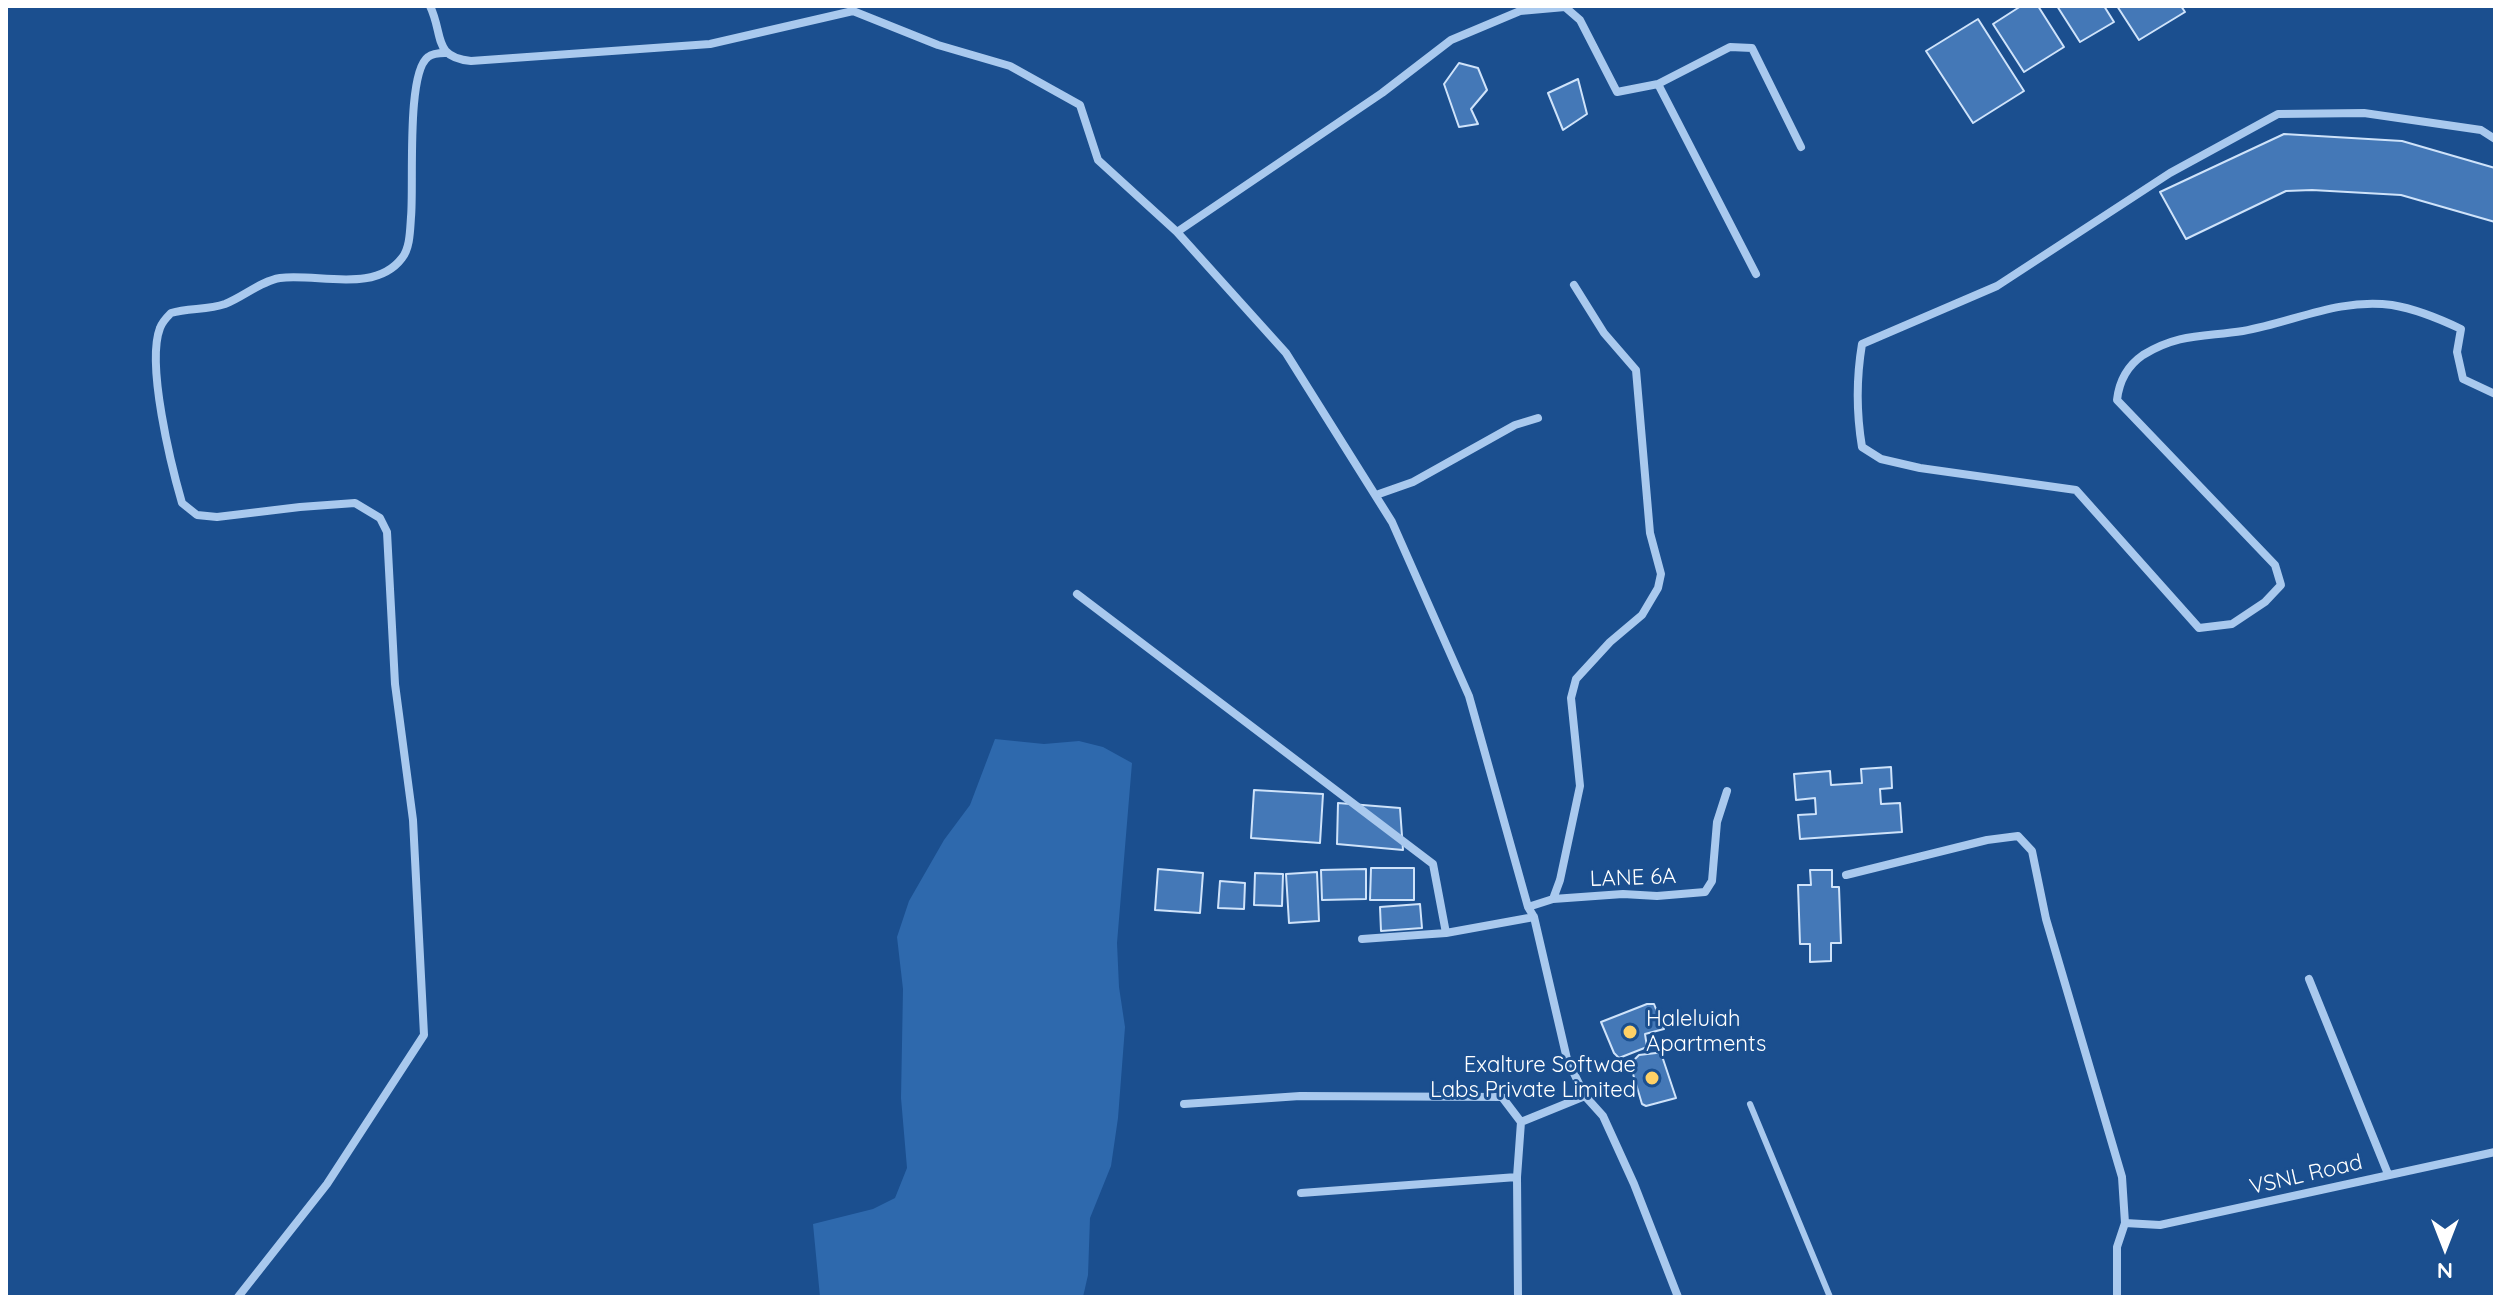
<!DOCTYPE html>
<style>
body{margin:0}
#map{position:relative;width:2501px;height:1303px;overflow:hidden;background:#1b4f8f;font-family:Quicksand,sans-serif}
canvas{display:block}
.frame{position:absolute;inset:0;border:8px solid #fff;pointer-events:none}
.north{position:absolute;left:2405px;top:1207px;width:80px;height:80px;-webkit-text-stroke:6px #1b4f8f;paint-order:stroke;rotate:180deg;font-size:22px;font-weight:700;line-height:32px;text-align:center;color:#fff}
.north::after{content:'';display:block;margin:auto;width:28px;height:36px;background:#fff;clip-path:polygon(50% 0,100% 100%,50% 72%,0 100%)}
</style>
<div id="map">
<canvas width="2501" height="1303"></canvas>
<div class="frame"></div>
<div class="north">N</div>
</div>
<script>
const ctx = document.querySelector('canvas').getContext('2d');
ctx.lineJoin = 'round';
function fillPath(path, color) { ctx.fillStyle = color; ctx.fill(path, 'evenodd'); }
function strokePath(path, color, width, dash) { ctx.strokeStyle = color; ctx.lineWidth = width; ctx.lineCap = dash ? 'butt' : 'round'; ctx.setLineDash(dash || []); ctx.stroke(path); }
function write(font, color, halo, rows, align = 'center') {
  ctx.font = font + ' Quicksand,sans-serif'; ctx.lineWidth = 6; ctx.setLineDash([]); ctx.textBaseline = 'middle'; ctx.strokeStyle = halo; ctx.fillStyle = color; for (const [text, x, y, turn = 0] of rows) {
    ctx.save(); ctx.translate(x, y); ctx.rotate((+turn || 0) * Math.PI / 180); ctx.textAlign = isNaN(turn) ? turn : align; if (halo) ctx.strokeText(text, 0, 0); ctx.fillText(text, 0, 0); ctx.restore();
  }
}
fillPath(new Path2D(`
 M995 739 1044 744 1079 741 1103 747 1132 763 1117 943 1119 987 1125 1027 1118 1118 1111 1166 1090 1218 1088 1275 1083 1297H820L813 1224 873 1209 895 1198 907 1168 901 1098 903 989 897 937 909 901 944 840 970 805Z`), '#2e69ad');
const building = new Path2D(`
 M2021 6H2038L2064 47 2024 72 1993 24Z
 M2057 6H2104L2114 22 2080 42Z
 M2117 6H2181L2185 12 2139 40Z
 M1978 19 2024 91 1973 123 1926 51Z
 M1459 63 1478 68 1487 90 1471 109 1478 124 1459 127 1444 84Z
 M1578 79 1587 114 1563 130 1548 93Z
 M2284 134 2402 141 2495 168V222L2401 195 2312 190 2286 191 2186 239 2160 192Z
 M1891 767 1892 788 1880 789 1881 804 1900 803 1902 832 1800 839 1798 815 1816 814 1815 798 1796 800 1794 774 1830 771 1831 785 1862 783 1861 769Z
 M1254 790 1323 794 1320 843 1251 838Z
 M1338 803 1400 808 1403 850 1337 844Z
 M1371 868H1414V900H1370Z
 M1158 869 1203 873 1200 913 1155 910Z
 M1366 869V899L1322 900 1321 870Z
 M1810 870H1832V887H1839L1841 943H1831V961L1810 962V944H1800L1798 885H1811Z
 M1317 872 1319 921 1289 923 1286 874Z
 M1255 873 1283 874 1282 906 1254 905Z
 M1220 881 1245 883 1244 909 1218 908Z
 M1420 904 1422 928 1381 931 1380 907Z
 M1647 1004H1654L1664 1029 1645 1034 1647 1047 1619 1058 1614 1053 1601 1022Z
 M1656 1053H1661L1676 1098 1646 1106 1642 1104 1630 1064 1639 1055Z`);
fillPath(building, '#4478b7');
strokePath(building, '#cfe3fa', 2);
strokePath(new Path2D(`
 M1750 1104 1830 1297`), '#a9c9ee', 6);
strokePath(new Path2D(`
 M430 6C444 35 432 57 471 61L710 44 853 11 938 45 1010 66 1080 105 1098 160 1177 232 1286 353 1392 522 1469 696 1528 907 1534 917 1567 1059 1585 1096 1603 1116 1634 1184 1678 1297
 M1658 84 1756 274
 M2495 139 2481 130 2364 113 2278 114 2170 173 1997 286 1862 344C1856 380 1856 411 1862 447L1881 459 1920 468 2076 490 2199 628 2232 624 2265 602 2281 585 2275 565 2117 400C2119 382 2127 366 2143 355 2179 333 2204 337 2243 331 2294 322 2338 298 2392 305 2416 309 2438 318 2461 329L2457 352 2463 379 2495 394
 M1177 232 1382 93 1451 40 1520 11 1565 7 1580 20 1617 92 1658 84 1730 47 1752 48 1801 147
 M1376 495 1413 482 1515 425 1538 418
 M1077 594 1433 864 1446 933
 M1846 875 1987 840 2018 836 2032 851 2046 919 2122 1177 2125 1223 2117 1247V1297
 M1553 899 1623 894 1657 896 1705 892 1712 881 1717 822 1727 791
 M1528 907 1553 899 1560 880 1580 786 1571 698 1576 679 1610 642 1642 615 1658 588 1661 574 1650 533 1636 370 1604 333 1574 285
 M1362 939 1446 933 1534 917
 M2309 979 2388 1174
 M1184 1104 1300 1096 1502 1097 1521 1122
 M1517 1177 1518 1297
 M1301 1193 1517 1177 1521 1122 1585 1096
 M2125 1223 2160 1225 2495 1152
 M238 1297 327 1184 424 1035 413 820 395 684 387 532 380 518 355 503 300 507 217 517 197 515 182 503C171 465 146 364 160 328 162 322 167 317 171 313 189 308 208 310 225 304 243 297 261 281 280 278 317 273 375 294 402 258 410 248 410 231 411 217 414 186 406 73 428 57 433 53 440 53 445 53`), '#a9c9ee', 8);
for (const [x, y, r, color] of [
 [1630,1032,8,"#ffd166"],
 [1652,1078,8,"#ffd166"]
]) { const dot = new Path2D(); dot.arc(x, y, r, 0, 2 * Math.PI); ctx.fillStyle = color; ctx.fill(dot); strokePath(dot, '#1b4f8f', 3); }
write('22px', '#fff', '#1b4f8f', [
 ["LANE 6A",1633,878,-2],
 ["VSNL Road",2306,1175,-13]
]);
write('22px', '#fff', '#1b4f8f', [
 ["Haleluiah",1646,1019],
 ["Apartments",1646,1044],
 ["Exalture Softwae",1636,1065,"right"],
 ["Labs Private Limited",1636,1090,"right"]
], 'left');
</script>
